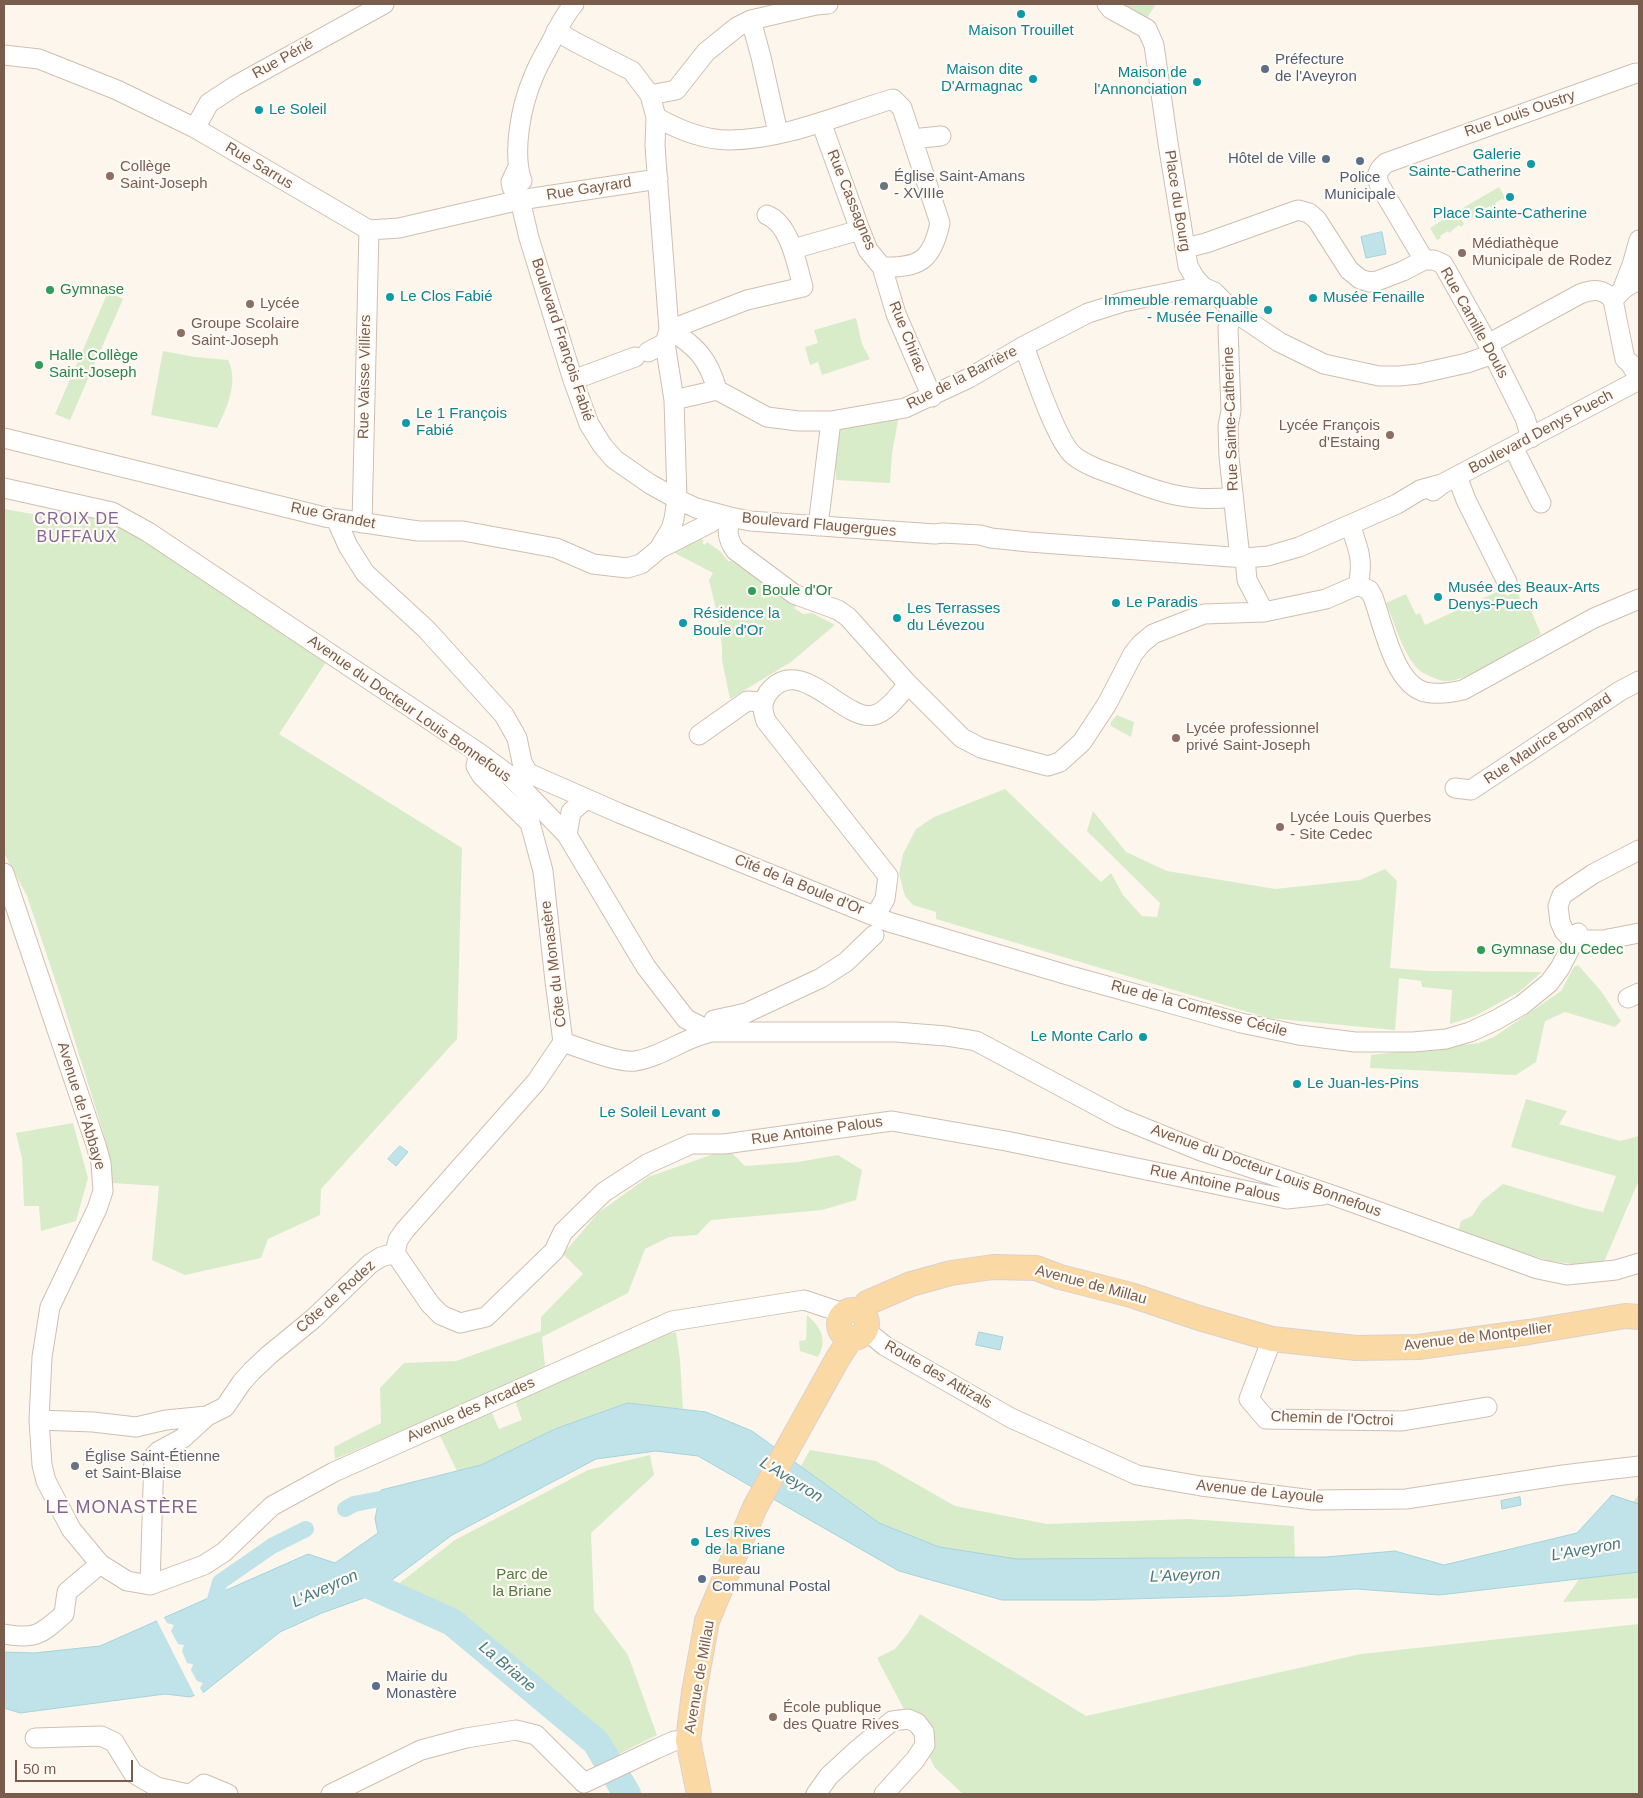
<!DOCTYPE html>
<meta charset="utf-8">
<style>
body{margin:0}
#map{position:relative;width:1643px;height:1798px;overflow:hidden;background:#fdf6ec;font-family:Arial,sans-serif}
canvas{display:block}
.frame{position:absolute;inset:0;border:5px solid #7a5c4d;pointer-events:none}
.scale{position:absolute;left:15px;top:1760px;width:118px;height:22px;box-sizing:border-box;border:2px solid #7a5c4d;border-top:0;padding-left:6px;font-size:15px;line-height:18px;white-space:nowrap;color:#7a5c4d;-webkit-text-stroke:4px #fffaf3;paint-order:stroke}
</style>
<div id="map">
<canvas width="1643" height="1798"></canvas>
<div class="frame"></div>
<div class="scale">50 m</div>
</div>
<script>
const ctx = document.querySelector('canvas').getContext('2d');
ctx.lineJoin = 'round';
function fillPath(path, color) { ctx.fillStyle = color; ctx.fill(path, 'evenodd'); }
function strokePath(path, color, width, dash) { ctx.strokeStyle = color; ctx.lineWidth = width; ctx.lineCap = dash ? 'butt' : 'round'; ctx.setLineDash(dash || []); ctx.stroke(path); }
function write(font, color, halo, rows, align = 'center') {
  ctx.font = font + ' Arial,sans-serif'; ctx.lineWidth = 4.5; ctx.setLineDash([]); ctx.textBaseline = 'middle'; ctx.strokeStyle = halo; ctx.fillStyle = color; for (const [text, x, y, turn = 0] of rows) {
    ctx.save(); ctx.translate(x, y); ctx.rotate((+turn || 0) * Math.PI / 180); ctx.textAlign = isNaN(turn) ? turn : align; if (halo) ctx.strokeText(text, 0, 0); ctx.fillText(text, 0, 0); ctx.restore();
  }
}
fillPath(new Path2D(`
 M1123 4H1156L1147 18Z
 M1499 187 1506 199 1504 200 1502 199 1495 203 1496 205 1492 208 1490 206 1483 210 1484 212 1480 214 1479 212 1468 221 1461 209Z
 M1457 211 1464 224 1461 227 1459 225 1449 233 1448 231 1440 236 1441 238 1437 240 1430 228Z
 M108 292 123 299 70 420 55 414Z
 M856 318 862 344 870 359 822 375 818 362 810 365 805 347 818 343 814 330Z
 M163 351 195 357 228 360C239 381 227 408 217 428L151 415Z
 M899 416 892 453 890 483 836 480V471L830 470 835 423Z
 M59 507 103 517 123 527 326 662 279 734 462 848 457 1039 321 1189 320 1215 268 1239 261 1258 185 1275 152 1260 159 1186 112 1183 105 1138 63 1003 27 896 4 853V509L50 517Z
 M701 539 704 541 702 543 705 545 707 542 721 552 728 561 737 560 797 605 794 608 803 614 812 613 835 625 791 662 730 699 722 660V647L718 617 709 580 713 573 673 552Z
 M1503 589 1507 596 1517 591 1522 604 1526 599 1541 634C1522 645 1466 683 1445 681 1438 681 1419 672 1415 666 1401 648 1395 624 1386 603L1406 594 1416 615 1420 613 1425 625Z
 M1117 715 1134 722 1131 737 1111 726V722Z
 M1005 789 1101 882 1111 873 1123 895 1142 916 1157 917 1160 903 1087 831 1093 811 1126 852 1167 871 1275 889 1360 880 1385 869 1397 881 1390 968 1430 971 1542 972 1519 992 1475 1016 1450 1024 1452 990 1422 987 1421 981 1399 978 1395 1030 1268 1018 936 919V912L913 905 905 896 899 874 903 854 916 829 934 817Z
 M1578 965 1601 991 1621 1021 1615 1027 1565 1012 1545 1021 1536 1062 1516 1075 1370 1068 1371 1055 1479 1043 1494 1037 1561 991 1574 967Z
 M1526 1099 1567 1111 1559 1124 1620 1141 1639 1136V1180L1604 1262 1579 1265 1549 1261 1458 1232 1461 1221 1472 1216 1482 1201 1503 1184 1587 1209 1603 1212 1616 1176 1511 1147Z
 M73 1123 88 1178 76 1221 41 1231 39 1206H24L22 1158 16 1133Z
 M728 1149 745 1166 798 1162 838 1155 862 1170 856 1200 822 1210 711 1220 697 1235 669 1237 645 1249 628 1293 542 1337 545 1366 472 1401 335 1459 334 1447 381 1423 380 1388 404 1363 456 1361 541 1331V1317L583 1274 563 1254 598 1213 648 1177Z
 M807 1315C821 1327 828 1340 818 1357L800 1351 799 1341 806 1340Z
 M676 1332 680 1360 683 1409 628 1403 555 1429 481 1465 457 1471 439 1434 491 1411 499 1429 522 1420 515 1401 664 1335Z
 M810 1450 876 1461 955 1506 1047 1524 1188 1519 1294 1526 1295 1558 1017 1559 939 1547 879 1523 801 1466Z
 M650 1455 654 1475 591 1533 594 1610 628 1655 657 1735 617 1755 600 1739 456 1619 414 1595 393 1588 455 1540 588 1470Z
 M1639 1494V1598L1563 1602Z
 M920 1614 1086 1716 1361 1654 1639 1624V1794H963L935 1768 877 1658 895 1649 908 1633Z`), '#d8ecc9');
const water = new Path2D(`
 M1382 232 1386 254 1366 258 1361 237Z
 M400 1146 408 1152 396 1166 388 1159Z
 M979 1332 1003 1337 1000 1350 976 1345Z
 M628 1403 706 1412 752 1431 879 1523 939 1547 1017 1559 1326 1557 1395 1551 1444 1565 1577 1533 1612 1495 1639 1504V1572L1439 1595 1356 1589 1234 1596 1094 1600H1002L899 1571 698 1456 656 1451 596 1459 452 1535 372 1595 322 1613 280 1632 204 1692 190 1697 165 1694 20 1713 4 1708V1652L34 1653 100 1646 308 1554 335 1563 378 1533 375 1519 381 1490 481 1465 555 1429Z
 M1520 1497 1521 1505 1502 1509 1501 1501Z`);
fillPath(water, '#bfe3e8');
strokePath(water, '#a5d3da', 1);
fillPath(new Path2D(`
 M163 1616 167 1623 174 1625 171 1631 178 1644 184 1645 182 1651 187 1663 193 1664 191 1670 197 1681 203 1683 200 1688 204 1695 196 1698 156 1619Z`), '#fdf6ec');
strokePath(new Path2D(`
 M345 1509 354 1504 400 1495
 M211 1614 220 1582 272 1546 306 1529`), '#bfe3e8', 16);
strokePath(new Path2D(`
 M356 1579 452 1622 596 1742 627 1794`), '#bfe3e8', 28);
const minor = new Path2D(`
 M1107 4 1111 9 1147 29 1154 45 1168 143 1188 266 1195 278 1203 287 1214 292 1233 311 1279 342 1324 364 1379 376H1399L1418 374 1467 363 1493 354
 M751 20 761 57 778 133
 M556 31 575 42 632 71 650 95 656 117 655 146 669 330 665 343 674 400 677 499 674 519 671 529 659 549
 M4 55 39 59 117 90 195 128 369 230 399 228 520 200 658 179
 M650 95 676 90 706 52 737 27 751 20 816 5 828 4
 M656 117C677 129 704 140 729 140 784 140 841 114 893 99L902 108 940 223C932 261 919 268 882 267
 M821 122 860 230 868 250 882 267 896 314 932 397
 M195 128 209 103 235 86 384 4
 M912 139 941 136
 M517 169 511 182 512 187 520 200 529 238 573 380 589 424 602 445 614 459 650 484 677 499 696 508 730 517 750 521 935 534 943 533 980 535 991 538 1029 542 1245 558 1268 556 1299 547 1397 504 1420 490 1442 484
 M522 181C512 153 521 106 533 78 537 67 544 55 550 44 557 30 564 15 574 4
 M1185 248 1206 243 1298 210 1309 213 1317 220 1349 270 1360 279 1369 282 1377 281 1403 271 1424 260H1434L1443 264 1488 344 1525 418 1531 438
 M793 249 860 230
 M1424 260 1379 184C1376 174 1378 170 1386 163L1636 73
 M1639 281C1627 284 1621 291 1613 300L1625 359 1630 363 1639 378
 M1623 288 1632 265 1639 240
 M1233 311 1228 328 1231 411 1228 426 1229 457 1240 558
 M669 330 747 300 803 287C797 265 790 224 767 215
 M669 330C696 345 709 360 717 390
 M1488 344 1580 294C1593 289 1603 288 1613 300
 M1024 346C1033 370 1056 440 1073 455 1085 465 1103 471 1118 476 1158 492 1189 503 1233 497
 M648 352 665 343
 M573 380 635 357
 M674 400 717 390 767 417 798 421H831L905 408 969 378 1024 346 1088 313 1123 302 1186 289 1203 287
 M4 438 325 517 418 531H463L556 548 593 564 627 568 641 564 659 549 710 523 721 515
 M1513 447 1541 503
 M1457 476 1466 500 1507 582
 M4 488 112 512 148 532 479 753 510 776 567 835 646 967 686 1019 712 1032H896L946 1036 976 1041 1120 1118 1201 1151 1332 1195 1538 1269 1567 1275 1616 1270 1639 1263
 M1433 491 1442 484 1639 380
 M730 517C727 531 727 538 735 550L794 594 838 610 848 617 908 684 962 738 981 748 1048 766 1060 762 1082 742 1107 704 1133 654 1141 644 1153 634 1204 614 1264 612 1326 599 1358 585
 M336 519 348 546 365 573 426 629 504 715 517 738 522 762 528 773
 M362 523 369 230
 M1350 525C1358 547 1364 561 1358 585
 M818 526 831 421
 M1245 558 1247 580 1264 612
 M1358 585 1369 590 1373 597C1383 624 1394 684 1425 692 1438 695 1450 693 1463 690L1594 618 1639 599
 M699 735 747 701 762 702
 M479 753 476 766 482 776 530 823 543 871 555 981 563 1042
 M510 776 528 773 619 813 889 922 1071 976 1241 1023 1299 1035 1355 1042H1413L1446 1039 1470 1032 1496 1020 1522 1005 1549 983 1560 968 1578 933
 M1455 788 1471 790 1620 691 1639 681
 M567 835 571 812 586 799
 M1639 850 1593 874 1562 895 1558 906 1560 922 1564 931 1573 940H1603L1639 933
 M4 873 96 1145 101 1163 103 1191 97 1209 50 1307 42 1357 39 1420 42 1465 46 1481 71 1529 100 1564 127 1581 150 1585
 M875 916 885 899 888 876 766 721C762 709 761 704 768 693 800 651 844 723 874 715 887 712 900 694 908 684
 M1628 998 1639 993
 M712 1032 714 1020 746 1013 821 978 846 962 874 935
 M563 1042C580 1048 618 1063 635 1061 662 1057 685 1037 712 1032
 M395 1253 430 1304 441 1315 460 1323 486 1317 554 1251 563 1232 604 1192 647 1164 691 1144H724L892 1121 1006 1141 1287 1199 1323 1195
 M395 1253 398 1240 405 1230 536 1082 563 1042
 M864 1333 874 1337 885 1346 1011 1418 1137 1475 1201 1486 1313 1500 1406 1499 1563 1475 1639 1466
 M1272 1339 1249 1399 1266 1419 1402 1421 1487 1407
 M39 1420 93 1422 136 1427 166 1420 207 1416 225 1407 242 1382 252 1371 269 1355 313 1319 370 1264 381 1257 395 1253
 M150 1585 204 1565 224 1552 272 1506 334 1472 672 1321 804 1300 843 1313
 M150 1585 154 1456 159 1451 183 1438 207 1416
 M4 1634C36 1640 41 1634 64 1614L67 1592 100 1564
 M35 1738 101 1736 114 1742 133 1773 157 1787 188 1794
 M584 1783 656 1749 674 1741 688 1740
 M191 1794 204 1784 228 1794
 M331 1794 421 1750 466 1738 516 1730 536 1735 584 1783
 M816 1794 829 1776 857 1750 892 1721 908 1719 917 1723 924 1732 925 1745 915 1760 884 1794`);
const major = new Path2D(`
 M839 1324a14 14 0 1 1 28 0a14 14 0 1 1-28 0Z
 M860 1312 867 1303 911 1284 951 1273 993 1267 1036 1268 1060 1277 1131 1295 1199 1318 1272 1339 1356 1348 1418 1347 1529 1332 1625 1316 1639 1317
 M699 1794 688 1740 694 1692 707 1621 755 1507 838 1358 851 1338`);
strokePath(minor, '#d1beb0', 21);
strokePath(major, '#dad1cd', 26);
strokePath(minor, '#fff', 19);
strokePath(major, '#fbd9a5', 24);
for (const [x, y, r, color] of [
 [1021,14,5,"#0f9aa8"],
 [1265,69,5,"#5c6f8a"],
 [1033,79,5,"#0f9aa8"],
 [1197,82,5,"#0f9aa8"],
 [259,110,5,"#0f9aa8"],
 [1326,159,5,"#5c6f8a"],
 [1360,161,5,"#5c6f8a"],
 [1531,164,5,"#0f9aa8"],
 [110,176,5,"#8d6e63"],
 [884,186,5,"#6b7280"],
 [1510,197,5,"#0f9aa8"],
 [1462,253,5,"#8d6e63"],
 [50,290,5,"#2e9e5b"],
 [390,297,5,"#0f9aa8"],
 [1313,298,5,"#0f9aa8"],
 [250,304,5,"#8d6e63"],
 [1268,310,5,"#0f9aa8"],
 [181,333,5,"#8d6e63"],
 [39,365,5,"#2e9e5b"],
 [406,423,5,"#0f9aa8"],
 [1390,435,5,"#8d6e63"],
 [752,591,5,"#2e9e5b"],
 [1438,597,5,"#0f9aa8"],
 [1116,603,5,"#0f9aa8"],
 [897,618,5,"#0f9aa8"],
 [683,623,5,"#0f9aa8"],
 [1176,738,5,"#8d6e63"],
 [1280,827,5,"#8d6e63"],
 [1481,950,5,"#2e9e5b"],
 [1143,1037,5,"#0f9aa8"],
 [1297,1084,5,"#0f9aa8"],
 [716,1113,5,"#0f9aa8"],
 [75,1466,5,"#6b7280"],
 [695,1542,5,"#0f9aa8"],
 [702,1579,5,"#5c6f8a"],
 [376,1686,5,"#5c6f8a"],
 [773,1717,5,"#8d6e63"]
]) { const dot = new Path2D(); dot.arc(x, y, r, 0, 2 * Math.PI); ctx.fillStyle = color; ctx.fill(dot); strokePath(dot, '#fffaf3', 2); }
write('15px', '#0d838f', '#fffaf3', [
 ["Maison Trouillet",1021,31,"center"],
 ["Maison dite",1023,70,"right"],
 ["D'Armagnac",1023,87,"right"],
 ["Maison de",1187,73,"right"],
 ["l'Annonciation",1187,90,"right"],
 ["Le Soleil",269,110],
 ["Galerie",1521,155,"right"],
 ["Sainte-Catherine",1521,172,"right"],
 ["Place Sainte-Catherine",1510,214,"center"],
 ["Le Clos Fabié",400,297],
 ["Musée Fenaille",1323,298],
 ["Immeuble remarquable",1258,301,"right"],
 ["- Musée Fenaille",1258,318,"right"],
 ["Le 1 François",416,414],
 ["Fabié",416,431],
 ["Musée des Beaux-Arts",1448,588],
 ["Denys-Puech",1448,605],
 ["Le Paradis",1126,603],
 ["Les Terrasses",907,609],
 ["du Lévezou",907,626],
 ["Résidence la",693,614],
 ["Boule d'Or",693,631],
 ["Le Monte Carlo",1133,1037,"right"],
 ["Le Juan-les-Pins",1307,1084],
 ["Le Soleil Levant",706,1113,"right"],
 ["Les Rives",705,1533],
 ["de la Briane",705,1550]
], 'left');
write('15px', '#7a5c4d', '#fffaf3', [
 ["Rue Périé",283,59,-29],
 ["Rue Louis Oustry",1520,114,-19],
 ["Rue Sarrus",259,166,31],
 ["Rue Gayrard",589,189,-9],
 ["Rue Cassagnes",851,200,68],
 ["Place du Bourg",1177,201,81],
 ["Rue Camille Douls",1474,323,61],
 ["Rue Chirac",907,337,68],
 ["Boulevard François Fabié",562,340,72],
 ["Rue Vaïsse Villiers",365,377,-89],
 ["Rue de la Barrière",962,378,-27],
 ["Rue Sainte-Catherine",1231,419,-92],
 ["Boulevard Denys Puech",1541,432,-28],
 ["Rue Grandet",333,516,11],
 ["Boulevard Flaugergues",819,525,5],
 ["Avenue du Docteur Louis Bonnefous",409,709,35],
 ["Rue Maurice Bompard",1548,739,-34],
 ["Cité de la Boule d'Or",799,885,22],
 ["Côte du Monastère",554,964,-97],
 ["Rue de la Comtesse Cécile",1199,1009,15],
 ["Avenue de l'Abbaye",81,1106,73],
 ["Rue Antoine Palous",817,1131,-8],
 ["Avenue du Docteur Louis Bonnefous",1266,1171,20],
 ["Rue Antoine Palous",1215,1184,12],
 ["Avenue de Millau",1091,1285,15],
 ["Côte de Rodez",336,1297,-42],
 ["Avenue de Montpellier",1478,1337,-7],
 ["Route des Attizals",938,1375,30],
 ["Avenue des Arcades",471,1410,-24],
 ["Chemin de l'Octroi",1332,1419,2],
 ["Avenue de Layoule",1260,1492,6],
 ["Avenue de Millau",700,1677,-80]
]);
write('15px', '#4e5e75', '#fffaf3', [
 ["Préfecture",1275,60],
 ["de l'Aveyron",1275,77],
 ["Hôtel de Ville",1316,159,"right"],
 ["Police",1360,178,"center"],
 ["Municipale",1360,195,"center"],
 ["Bureau",712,1570],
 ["Communal Postal",712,1587],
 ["Mairie du",386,1677],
 ["Monastère",386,1694]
], 'left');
write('15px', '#785e54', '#fffaf3', [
 ["Collège",120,167],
 ["Saint-Joseph",120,184],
 ["Médiathèque",1472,244],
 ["Municipale de Rodez",1472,261],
 ["Lycée",260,304],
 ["Groupe Scolaire",191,324],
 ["Saint-Joseph",191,341],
 ["Lycée François",1380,426,"right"],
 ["d'Estaing",1380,443,"right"],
 ["Lycée professionnel",1186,729],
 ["privé Saint-Joseph",1186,746],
 ["Lycée Louis Querbes",1290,818],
 ["- Site Cedec",1290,835],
 ["École publique",783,1708],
 ["des Quatre Rives",783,1725]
], 'left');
write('15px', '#5b616d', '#fffaf3', [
 ["Église Saint-Amans",894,177],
 ["- XVIIIe",894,194],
 ["Église Saint-Étienne",85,1457],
 ["et Saint-Blaise",85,1474]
], 'left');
write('15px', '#27864d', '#fffaf3', [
 ["Gymnase",60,290],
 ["Halle Collège",49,356],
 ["Saint-Joseph",49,373],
 ["Boule d'Or",762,591],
 ["Gymnase du Cedec",1491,950]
], 'left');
write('15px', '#537a41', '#fffaf3', [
 ["Parc de",522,1575],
 ["la Briane",522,1592]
]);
ctx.letterSpacing = '1px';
write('16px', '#846695', '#fffaf3', [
 ["CROIX DE",77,520],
 ["BUFFAUX",77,538]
]);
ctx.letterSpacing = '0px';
write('italic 16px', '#437c86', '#fffaf3', [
 ["L'Aveyron",791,1480,32],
 ["L'Aveyron",1586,1550,-10],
 ["L'Aveyron",1185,1576,-2],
 ["L'Aveyron",325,1589,-24],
 ["La Briane",507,1667,40]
]);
ctx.letterSpacing = '1px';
write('18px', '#846695', '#fffaf3', [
 ["LE MONASTÈRE",122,1508]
]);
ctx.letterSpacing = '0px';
</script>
